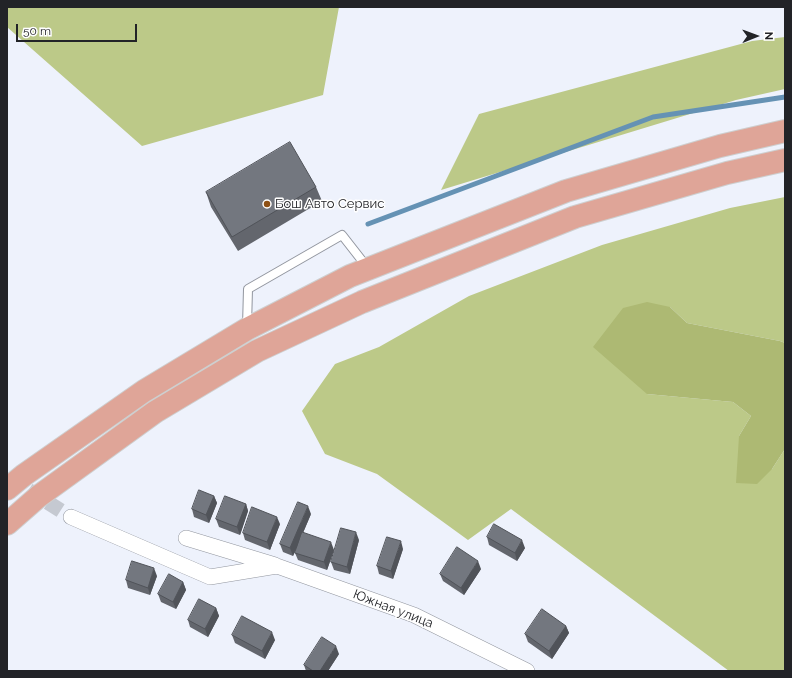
<!DOCTYPE html>
<meta charset="utf-8">
<style>
body{margin:0}
#map{position:relative;width:792px;height:678px;overflow:hidden;background:#eef2fc;font-family:Raleway,sans-serif}
canvas{display:block}
.frame{position:absolute;inset:0;border:8px solid #222327;pointer-events:none}
.north{position:absolute;left:736px;top:16px;width:40px;height:40px;-webkit-text-stroke:3px #fff;paint-order:stroke;rotate:89deg;font-size:11px;font-weight:700;line-height:16px;text-align:center;color:#222327}
.north::after{content:'';display:block;margin:auto;width:14px;height:18px;background:#222327;clip-path:polygon(50% 0,100% 100%,50% 72%,0 100%)}
.scale{position:absolute;left:16px;top:24px;width:121px;height:18px;box-sizing:border-box;border:2px solid #222327;border-top:0;padding-left:5px;font-size:12px;line-height:14px;white-space:nowrap;color:#222327;-webkit-text-stroke:3px #fff;paint-order:stroke}
</style>
<div id="map">
<canvas width="792" height="678"></canvas>
<div class="frame"></div>
<div class="north">N</div>
<div class="scale">50 m</div>
</div>
<script>
const ctx = document.querySelector('canvas').getContext('2d');
ctx.lineJoin = 'round';
function fillPath(path, color) { ctx.fillStyle = color; ctx.fill(path, 'evenodd'); }
function strokePath(path, color, width, dash) { ctx.strokeStyle = color; ctx.lineWidth = width; ctx.lineCap = dash ? 'butt' : 'round'; ctx.setLineDash(dash || []); ctx.stroke(path); }
function write(font, color, halo, rows, align = 'center') {
  ctx.font = font + ' Raleway,sans-serif'; ctx.lineWidth = 3; ctx.setLineDash([]); ctx.textBaseline = 'middle'; ctx.strokeStyle = halo; ctx.fillStyle = color; for (const [text, x, y, turn = 0] of rows) {
    ctx.save(); ctx.translate(x, y); ctx.rotate((+turn || 0) * Math.PI / 180); ctx.textAlign = isNaN(turn) ? turn : align; if (halo) ctx.strokeText(text, 0, 0); ctx.fillText(text, 0, 0); ctx.restore();
  }
}
fillPath(new Path2D(`
 M7 7H339L323 95 142 146 7 27Z
 M785 37V89L736 100 441 190 479 114 752 41Z
 M785 197V343L780 341 687 323 670 307 647 394 733 402 751 416 739 436 772 469 785 449V671H729L511 509 468 540 377 474 325 454 302 411 335 364 379 347 469 296 602 245 730 208Z`), '#bcc988');
fillPath(new Path2D(`
 M647 302 670 307 687 323 780 341 785 343V449L772 469 757 484 736 483 739 436 751 416 733 402 647 394 593 347 623 308Z`), '#adb973');
strokePath(new Path2D(`
 M368 224 653 117 785 97`), '#6592b4', 5);
strokePath(new Path2D(`
 M9 478 71 517`), '#c5c9d1', 15, [15, 8]);
const service = new Path2D(`
 M247 326 248 289 342 235 367 267`);
const minor = new Path2D(`
 M71 517 210 577 277 566 414 615 527 671
 M186 538 275 565`);
const primary = new Path2D(`
 M7 489 24 475 144 391 247 329 350 276 566 191 720 146 785 131
 M7 524 39 496 155 412 257 351 362 302 575 217 727 173 785 160`);
strokePath(service, '#92969f', 10);
strokePath(minor, '#92969f', 16);
strokePath(primary, '#cecfcf', 24);
strokePath(service, '#fff', 8);
strokePath(minor, '#fff', 15);
strokePath(primary, '#dfa598', 22);
fillPath(new Path2D(`
 M316 187 322 201 238 251 211 207 206 192Z
 M214 496 217 503 209 523 194 517 192 509Z
 M246 504 248 511 240 535 219 527 216 519Z
 M311 514 303 533 334 550 327 570 298 560 295 553 297 547 293 556 283 552 280 544Z
 M280 524 270 550 245 540 243 533Z
 M487 537 525 548 517 561 489 545Z
 M359 540 350 574 334 570 331 562Z
 M403 549 393 579 379 574 377 566Z
 M481 569 464 595 443 581 440 574Z
 M157 576 150 595 128 588 126 580Z
 M183 582 186 590 176 609 161 602 158 594Z
 M216 608 219 616 208 637 190 627 188 620Z
 M566 626 569 633 552 659 528 642 525 634Z
 M232 635 275 640 265 659 235 643Z
 M339 654 328 671H306L304 665Z`), '#63666d');
fillPath(new Path2D(`
 M214 496 217 503 209 523 206 515Z
 M246 504 248 511 240 535 237 527Z
 M308 506 311 514 293 556 290 548Z
 M277 517 280 524 270 550 267 542Z
 M356 532 359 540 350 574 347 567Z
 M522 540 525 548 517 561 515 553Z
 M401 541 403 549 393 579 391 571Z
 M331 542 334 550 327 570 324 562Z
 M478 561 481 569 464 595 461 588Z
 M154 568 157 576 150 595 148 588Z
 M183 582 186 590 176 609 173 602Z
 M216 608 219 616 208 637 205 629Z
 M566 626 569 633 552 659 549 651Z
 M272 632 275 640 265 659 262 651Z
 M336 646 339 654 328 671H320Z`), '#505359');
const building = new Path2D(`
 M290 142 316 187 232 237 206 192Z
 M199 490 214 496 206 515 192 509Z
 M225 496 246 504 237 527 216 519Z
 M298 502 308 506 290 548 280 544Z
 M252 507 277 517 267 542 243 533Z
 M494 524 522 540 515 553 487 537Z
 M341 528 356 532 347 567 331 562Z
 M302 532 331 542 324 562 295 553Z
 M387 537 401 541 391 571 377 566Z
 M457 547 478 561 461 588 440 574Z
 M132 561 154 568 148 588 126 580Z
 M169 574 183 582 173 602 158 594Z
 M199 599 216 608 205 629 188 620Z
 M542 609 566 626 549 651 525 634Z
 M242 616 272 632 262 651 232 635Z
 M322 637 336 646 320 671H313L304 665Z`);
fillPath(building, '#73777f');
strokePath(building, '#505359', 1);
for (const [x, y, r, color] of [
 [267,204,4,"#8e5014"]
]) { const dot = new Path2D(); dot.arc(x, y, r, 0, 2 * Math.PI); ctx.fillStyle = color; ctx.fill(dot); strokePath(dot, '#fff', 1.5); }
write('13px', '#222327', '#fff', [
 ["Бош Авто Сервис",275,204]
], 'left');
write('13px', '#222327', '#fff', [
 ["Южная улица",393,609,21]
]);
</script>
